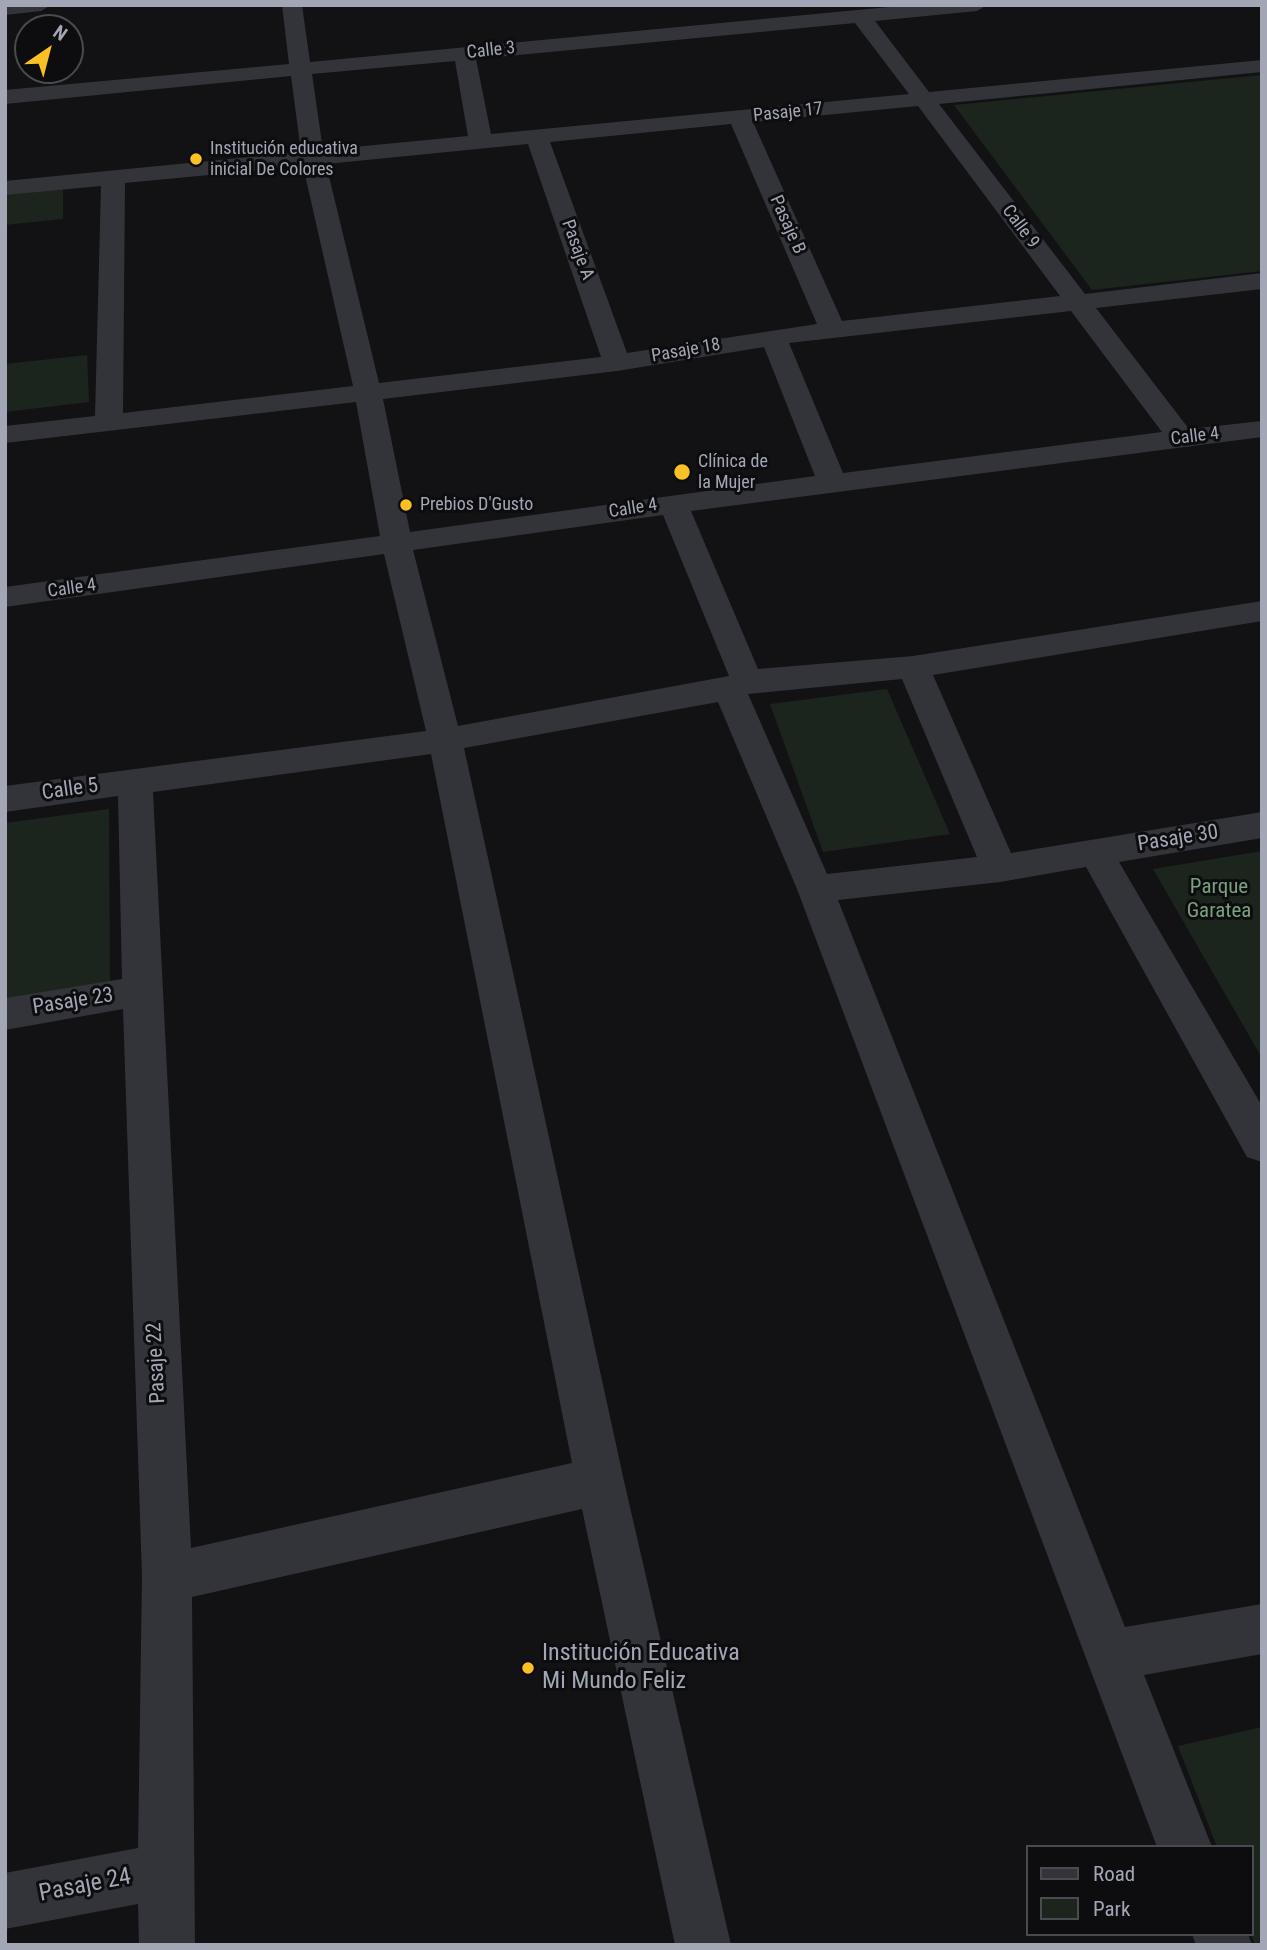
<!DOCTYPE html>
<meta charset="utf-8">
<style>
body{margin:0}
#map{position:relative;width:1267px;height:1950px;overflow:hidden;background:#121214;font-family:"Roboto Condensed",sans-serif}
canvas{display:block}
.frame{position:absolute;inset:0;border:7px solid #a3a7b5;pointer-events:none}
.legend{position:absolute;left:1026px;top:1845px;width:228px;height:91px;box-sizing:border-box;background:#0d0d0f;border:2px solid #494b51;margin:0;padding:9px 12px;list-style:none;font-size:21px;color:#a3a7b5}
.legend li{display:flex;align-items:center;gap:14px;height:35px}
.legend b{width:35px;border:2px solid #494b51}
.north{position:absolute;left:14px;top:14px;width:70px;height:70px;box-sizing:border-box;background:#0d0d0f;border:2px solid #494b51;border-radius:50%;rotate:35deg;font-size:19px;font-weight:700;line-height:28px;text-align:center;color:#a3a7b5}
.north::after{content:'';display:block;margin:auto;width:24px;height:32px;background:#fbc023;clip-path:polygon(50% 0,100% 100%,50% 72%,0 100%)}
</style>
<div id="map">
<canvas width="1267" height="1950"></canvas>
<div class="frame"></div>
<ul class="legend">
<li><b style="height:9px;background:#333439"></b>Road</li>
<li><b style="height:19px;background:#1c241e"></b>Park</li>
</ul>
<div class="north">N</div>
</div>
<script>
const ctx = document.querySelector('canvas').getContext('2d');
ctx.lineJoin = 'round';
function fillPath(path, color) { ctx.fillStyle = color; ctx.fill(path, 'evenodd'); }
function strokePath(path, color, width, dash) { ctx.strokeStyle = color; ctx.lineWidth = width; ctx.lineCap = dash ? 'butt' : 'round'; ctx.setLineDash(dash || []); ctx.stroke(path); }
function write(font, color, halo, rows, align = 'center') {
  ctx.font = font + ' "Roboto Condensed",sans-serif'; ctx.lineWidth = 6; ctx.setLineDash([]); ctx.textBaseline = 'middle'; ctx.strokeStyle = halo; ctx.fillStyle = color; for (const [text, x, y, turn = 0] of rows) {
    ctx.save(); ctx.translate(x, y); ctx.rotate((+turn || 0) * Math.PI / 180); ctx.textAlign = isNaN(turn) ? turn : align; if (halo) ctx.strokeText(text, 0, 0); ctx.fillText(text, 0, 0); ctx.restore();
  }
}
fillPath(new Path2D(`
 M1262 75V271L1092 290 954 105Z
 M63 188V219L5 225V193Z
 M87 355 89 402 5 412V364Z
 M887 689 950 834 823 852 770 704Z
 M109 809 110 982 5 998V823Z
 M1262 851V1058L1153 869Z
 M1262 1727V1945H1255L1251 1934V1847H1217L1178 1746Z`), '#1c241e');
fillPath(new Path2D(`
 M5 5H51L41 11 5 15Z
 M282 5H302L310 62 910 5H987L977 11 875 21 929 92 1262 60V72L939 104 1085 294 1262 273V289L1096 308 1189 429 1262 421V437L691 511 758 669 913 656 1262 601V621L933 675 1011 853 1262 812V838L1119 862 1262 1106V1162L1247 1157 1086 867 1000 882 838 900 1125 1627 1262 1604V1654L1144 1675 1212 1847H1157L797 889 718 702 464 748 624 1481 731 1945H675L582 1509 192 1597 195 1945H139L138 1904 5 1929V1873L138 1848 142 1576 123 1009 5 1030V998L122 979 118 796 5 812V786L426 731 384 554 5 607V587L380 536 356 402 5 443V426L95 416 101 186 5 195V181L301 152 291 76 5 104V90L289 64ZM855 23 909 94 491 134 476 59ZM455 61 468 136 323 150 312 74ZM918 106 1060 296 842 321 753 122ZM731 124 817 324 627 353 550 142ZM528 144 601 357 379 383 326 164ZM303 166 353 386 123 413 125 183ZM1071 311 1162 432 843 473 789 343ZM764 347 815 476 410 532 383 399 617 371ZM663 515 729 676 458 726 413 550ZM902 679 977 857 827 874 748 694ZM431 754 572 1463 191 1548 153 792Z
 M1192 1934H1248L1252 1945H1196Z`), '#333439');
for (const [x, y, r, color] of [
 [196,159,7,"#fbc023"],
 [682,472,9,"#fbc023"],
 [406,505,7,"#fbc023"],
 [528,1668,7,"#fbc023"]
]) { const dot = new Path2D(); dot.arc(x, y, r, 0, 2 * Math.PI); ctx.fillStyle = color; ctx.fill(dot); strokePath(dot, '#0d0d0f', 2.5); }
write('18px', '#a3a7b5', '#0d0d0f', [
 ["Calle 3",491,51,-6],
 ["Pasaje 17",788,113,-6],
 ["Pasaje B",787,225,66],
 ["Calle 9",1020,227,53],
 ["Pasaje A",577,250,70],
 ["Pasaje 18",686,351,-10],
 ["Calle 4",1195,437,-7],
 ["Calle 4",633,509,-9],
 ["Calle 4",72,589,-8]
]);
write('18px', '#a3a7b5', '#0d0d0f', [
 ["Institución educativa",210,149],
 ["inicial De Colores",210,170],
 ["Clínica de",698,462],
 ["la Mujer",698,483],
 ["Prebios D'Gusto",420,505]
], 'left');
write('21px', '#a3a7b5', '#0d0d0f', [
 ["Calle 5",70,790,-8],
 ["Pasaje 30",1178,839,-9],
 ["Pasaje 23",73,1002,-9],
 ["Pasaje 22",157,1363,-93]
]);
write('21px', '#79a17e', '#0d0d0f', [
 ["Parque",1219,888],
 ["Garatea",1219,912]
]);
write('24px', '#a3a7b5', '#0d0d0f', [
 ["Institución Educativa",542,1654],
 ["Mi Mundo Feliz",542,1682]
], 'left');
write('24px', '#a3a7b5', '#0d0d0f', [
 ["Pasaje 24",85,1886,-11]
]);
</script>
